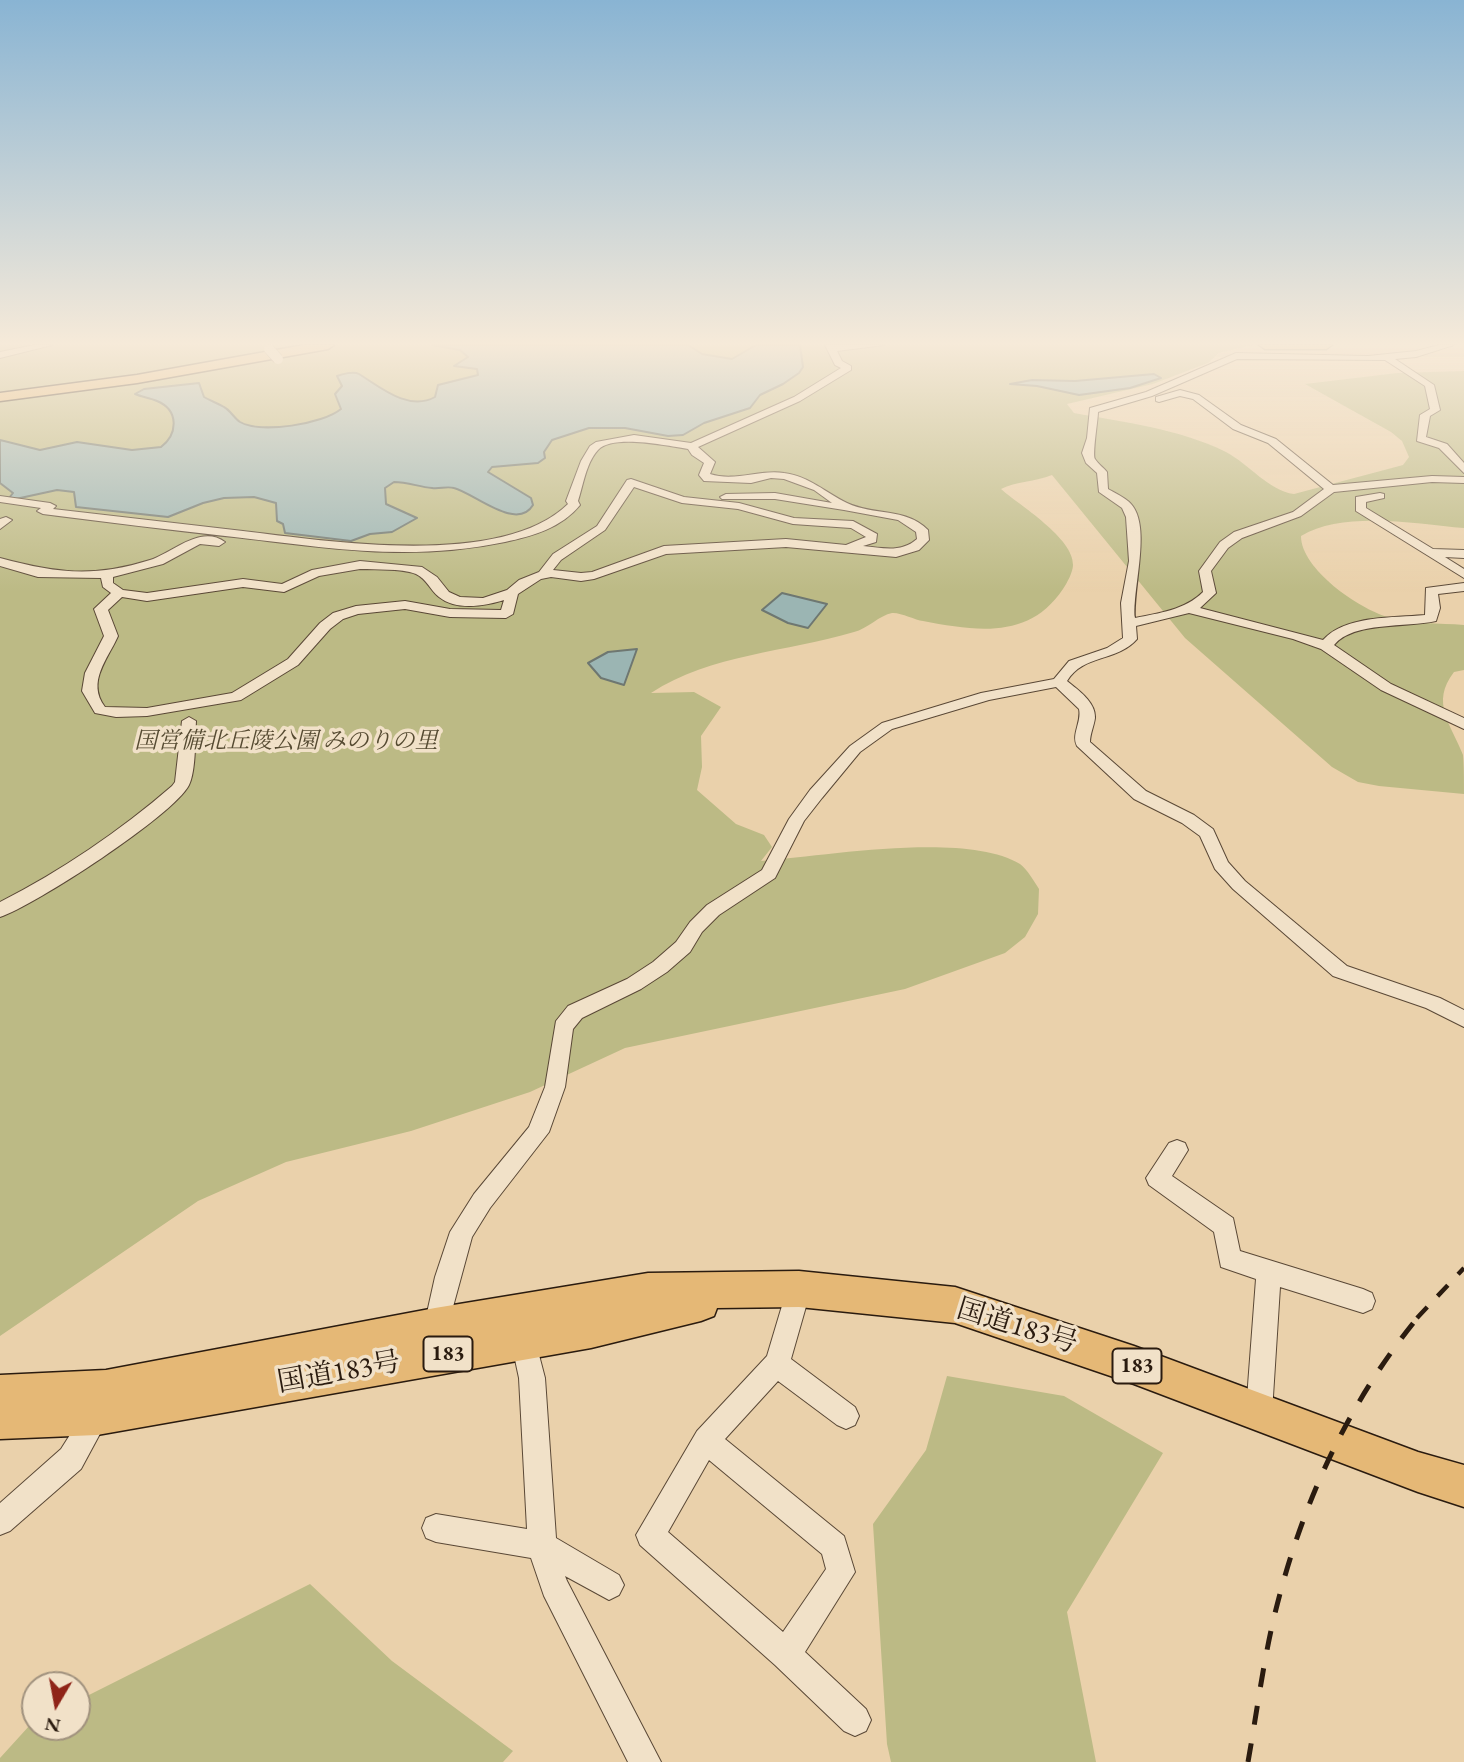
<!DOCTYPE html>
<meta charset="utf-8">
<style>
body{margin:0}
#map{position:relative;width:1464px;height:1762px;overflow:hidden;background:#ead1ab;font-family:"EB Garamond",serif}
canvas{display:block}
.north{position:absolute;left:21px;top:1671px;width:70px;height:70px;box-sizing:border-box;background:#f1e1c8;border:2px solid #a1927e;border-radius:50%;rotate:190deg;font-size:19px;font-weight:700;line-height:28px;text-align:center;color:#2a1b0f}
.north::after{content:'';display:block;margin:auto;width:24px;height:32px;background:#8f2418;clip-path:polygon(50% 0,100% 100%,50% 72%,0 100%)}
</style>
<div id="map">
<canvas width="1464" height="1762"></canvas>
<div class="north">N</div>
</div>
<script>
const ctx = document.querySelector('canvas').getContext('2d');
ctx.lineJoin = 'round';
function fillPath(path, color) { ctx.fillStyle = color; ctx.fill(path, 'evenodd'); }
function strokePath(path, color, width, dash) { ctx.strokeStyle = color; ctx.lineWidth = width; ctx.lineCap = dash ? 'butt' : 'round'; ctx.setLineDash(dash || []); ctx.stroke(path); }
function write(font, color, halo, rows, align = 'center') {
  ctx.font = font + ' "EB Garamond","Noto Serif JP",serif'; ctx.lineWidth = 7; ctx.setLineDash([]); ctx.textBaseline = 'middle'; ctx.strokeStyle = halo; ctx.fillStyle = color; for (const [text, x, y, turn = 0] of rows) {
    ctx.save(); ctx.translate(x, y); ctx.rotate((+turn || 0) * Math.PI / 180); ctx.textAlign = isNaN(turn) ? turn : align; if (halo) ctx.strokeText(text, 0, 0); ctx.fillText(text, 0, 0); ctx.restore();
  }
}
fillPath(new Path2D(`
 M0 345H1253L1219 353 1208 363 1153 384 1067 404 1074 413C1124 422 1180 429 1226 452 1249 464 1269 491 1294 494L1403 465 1409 457 1402 441 1391 432 1305 384 1397 373 1464 371V528C1417 524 1343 510 1301 536 1301 569 1359 609 1388 617 1413 624 1439 623 1464 625V670L1454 672C1430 703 1451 724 1463 755 1464 766 1464 782 1464 794L1379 786 1358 782 1332 767 1185 638 1052 475C1035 482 1016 481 1001 489 1019 505 1074 538 1073 565 1073 572 1067 583 1063 589 1029 640 976 631 923 621 915 620 900 612 892 613 880 615 867 629 854 632 787 652 711 654 651 693L694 692 721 707 701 736 702 767 697 790 736 824 764 835 772 847 761 861C825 856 966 831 1020 864 1027 869 1034 881 1039 889L1038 914 1025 937 1005 953 905 989 625 1048 530 1092 411 1131 286 1162 198 1201 0 1336Z
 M947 1376 1064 1396 1163 1453 1067 1612 1096 1762H891L887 1744 873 1524 926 1450Z
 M310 1584 392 1661 513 1751 503 1762H0V1758L30 1725 35 1723V1727H77V1701Z`), '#bcba85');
const water = new Path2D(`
 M432 345H688L702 354 732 359 756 345H800L803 367 799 373 783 384 760 395 750 408 704 423 683 435 668 436 625 428H589L552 440 544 452 545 458 538 463 492 467 488 472 531 498 533 505C517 532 474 493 454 488 447 486 440 489 432 488 419 487 408 482 394 482L385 488 386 504 417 518 392 532 370 534 351 541 285 533 283 524 277 521 276 503 254 497 224 498 203 503 168 517 76 507 74 492 57 490 11 500 9 498 13 493 0 483V440L40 450 77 442 132 450 161 447C178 434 179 410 157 401 150 398 142 397 135 394L144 389 199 383 204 397C211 401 217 403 224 407 230 410 234 418 240 422 261 434 323 424 341 409L335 394 342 386 337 376C342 374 354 371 359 374 379 386 408 412 435 397L438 385 478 375 477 369 454 366 468 357 460 350Z
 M1154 374 1161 378 1130 388 1079 395 1037 386 1010 384 1032 380 1075 381Z
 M782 593 827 604 808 628 788 623 762 610Z
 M637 649 624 685 601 678 588 663 608 652Z`);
fillPath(water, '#9bb5b3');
strokePath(water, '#6e7771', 2);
const minor = new Path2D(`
 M34 345H52L0 358V352Z
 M825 345H884L837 351 842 361 851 366V370L800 401 698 447 715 462 710 474C735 482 760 469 784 473 809 476 826 493 847 503 874 516 905 507 928 530L929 540 919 550 896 557 786 547 666 554 594 579 581 581 551 577 541 579 518 594 513 614 506 618 450 617 405 609 358 614 343 619 330 629 298 665 241 700 147 716 116 717 95 713 82 691 85 673 104 636 94 609 111 593 103 587 101 578 38 577 0 566V558C56 573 93 578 150 560 172 553 201 524 225 542L219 546 200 544 163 564 113 577V583L123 590 147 593 243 579 282 584 312 570 360 561 422 567 437 577 449 592 460 597 483 598 507 590 519 580 539 572 553 554 597 526 627 480 631 479 684 497 739 503 794 518 853 521 877 534 876 542 863 546C883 548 901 553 917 539L916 532 898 520 844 510 775 499H722L720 497 726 494 775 493 832 503 814 490 784 479 771 478 751 483 704 481 699 475 704 463 692 455 688 449C668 446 613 434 598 450 586 463 583 486 578 501L580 505C561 528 533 536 505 542 408 562 330 548 234 537 170 530 107 522 43 514L37 511 41 508 0 502V496L50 503 56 506 53 509C116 516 180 524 243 531 327 541 502 569 568 504L566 501 581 461 590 446 596 442 634 435 691 443 794 397 841 368 835 365ZM634 487 682 503 738 509 793 524 851 528 866 537 846 545 786 539 664 546 592 572 581 573 553 570 561 560 605 530ZM360 569C376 570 400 568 416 574 427 579 430 590 439 597 456 611 485 606 504 600L501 610 450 609 405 601 356 606 333 613 320 623 288 659 232 693 147 708 105 707C86 682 108 659 118 636L108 610 122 597 147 601 243 587 284 592 319 576Z
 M1439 345H1454L1416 357 1395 359 1434 385 1440 410 1430 416 1426 437 1447 444 1464 463V473L1439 448 1417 441 1420 415 1430 409 1425 386 1385 360 1237 359 1152 396 1098 412C1098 420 1092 455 1095 459 1098 464 1104 468 1107 472L1108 489C1115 493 1126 498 1131 504 1152 527 1132 590 1135 618 1159 613 1185 610 1203 592L1199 571 1220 542 1234 532 1293 512 1324 489 1268 443 1233 429 1193 399 1180 396 1159 402 1156 401V397L1180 390 1199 395 1241 425 1276 439 1333 485 1432 476 1464 477V483L1432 482 1334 492 1301 516 1242 538 1228 548 1211 571 1216 593 1200 608 1323 640C1345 615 1394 618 1425 615L1426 588 1464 583V591L1438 594 1440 608 1436 621C1406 628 1354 621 1334 645L1391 684 1464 718V729L1381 690 1321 649 1293 639 1189 613 1136 626 1137 639C1117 662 1083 654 1067 681 1078 690 1096 702 1095 718 1094 726 1090 734 1090 742L1146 791 1194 815 1213 829 1228 862 1245 881 1347 966 1440 998 1464 1010V1027L1426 1008 1333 976 1233 889 1215 869 1200 836 1182 823 1134 799 1077 746C1071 734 1082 722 1079 709L1056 687 989 700 892 729 860 752 822 798 804 821 775 878 719 915 702 932 690 952 667 972 641 989 582 1018 573 1029 565 1087 549 1132 490 1208 472 1237 444 1340 435 1343 426 1340 423 1331 435 1277 450 1232 474 1194 529 1127 545 1087 556 1021 568 1006 627 979 653 962 676 942 690 922 707 905 762 870 789 819 810 790 850 746 882 723 981 693 1054 679 1069 661 1107 648 1123 638 1121 603 1129 561 1126 517 1122 508 1099 492 1097 473 1086 463 1082 453 1087 438 1090 408 1146 392 1236 353 1368 356 1416 351Z
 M1380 493 1384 494V498L1366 502V508L1433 549 1464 550V558L1445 557 1464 569V578L1356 511V497Z
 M6 517 12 520 0 529V519Z
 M189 717 196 721C195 738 196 771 189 785 174 815 34 906 0 917V902C61 871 120 831 172 786L175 782 182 721Z
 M1177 1140 1185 1143 1188 1150 1172 1176 1233 1218 1240 1251 1363 1289 1372 1293 1375 1301 1372 1309 1363 1313 1280 1287 1272 1412 1268 1421 1259 1425 1250 1421 1246 1412 1256 1279 1221 1267 1214 1232 1149 1185 1146 1178 1169 1143Z
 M799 1277 808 1281 811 1289 791 1359 855 1407 859 1416 855 1425 846 1429 837 1425 778 1381 725 1439 844 1536 855 1572 805 1652 866 1709 871 1720 866 1731 855 1736 844 1731 775 1665 640 1545 636 1535 697 1431 767 1356 787 1289 790 1281ZM709 1460 822 1554 826 1569 783 1632 668 1532Z
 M524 1328 533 1332 545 1378 556 1538 619 1575 624 1585 619 1595 609 1600 565 1576 567 1581 661 1762H628L544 1596 531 1558 436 1542 426 1538 422 1528 426 1518 436 1514 527 1529 519 1378 511 1341 515 1332Z
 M96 1404 105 1408 109 1417 81 1469 10 1531 0 1535V1503L61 1449 87 1408Z`);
const highway = new Path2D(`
 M304 345H334L328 349 137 383 0 401V393L137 375Z
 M1259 345H1332L1326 349H1265Z
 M799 1271 955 1287 1134 1346 1418 1452 1464 1465V1507L1418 1492 1134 1384 955 1323 799 1307 717 1308 714 1316 701 1321 591 1348 97 1435 0 1439V1375L106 1370 435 1308 648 1273Z`);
strokePath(minor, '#5a4836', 2);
strokePath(highway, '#2a1b0f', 3);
fillPath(minor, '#f1e1c8');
fillPath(highway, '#e5b876');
strokePath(new Path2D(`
 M1417 1318 1464 1268`), '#2a1b0f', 4.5, [15, 15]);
strokePath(new Path2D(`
 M1248 1762C1256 1717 1262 1671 1272 1626 1298 1512 1345 1406 1419 1316`), '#2a1b0f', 5, [19, 19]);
const minorBridge = new Path2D(`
 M269 349 278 359`);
strokePath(minorBridge, '#5a4836', 11, []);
strokePath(minorBridge, '#f1e1c8', 10);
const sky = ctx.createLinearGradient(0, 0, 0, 592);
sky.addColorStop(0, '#89b4d3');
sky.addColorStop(0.58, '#f6ead9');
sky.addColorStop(1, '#f6ead900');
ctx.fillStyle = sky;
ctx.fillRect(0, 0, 1464, 592);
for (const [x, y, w] of [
 [448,1354,49],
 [1137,1366,49]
]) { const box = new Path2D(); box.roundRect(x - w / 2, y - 17.5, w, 35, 5); ctx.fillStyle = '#f1e1c8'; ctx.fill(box); strokePath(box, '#2a1b0f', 2); }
write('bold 21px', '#2a1b0f', null, [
 ["183",448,1354],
 ["183",1137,1366]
]);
write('italic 23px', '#564b32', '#f1e1c8', [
 ["国営備北丘陵公園 みのりの里",286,742]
]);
write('28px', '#2a1b0f', '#f1e1c8', [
 ["国道183号",1017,1327,17],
 ["国道183号",339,1373,-10]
]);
</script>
